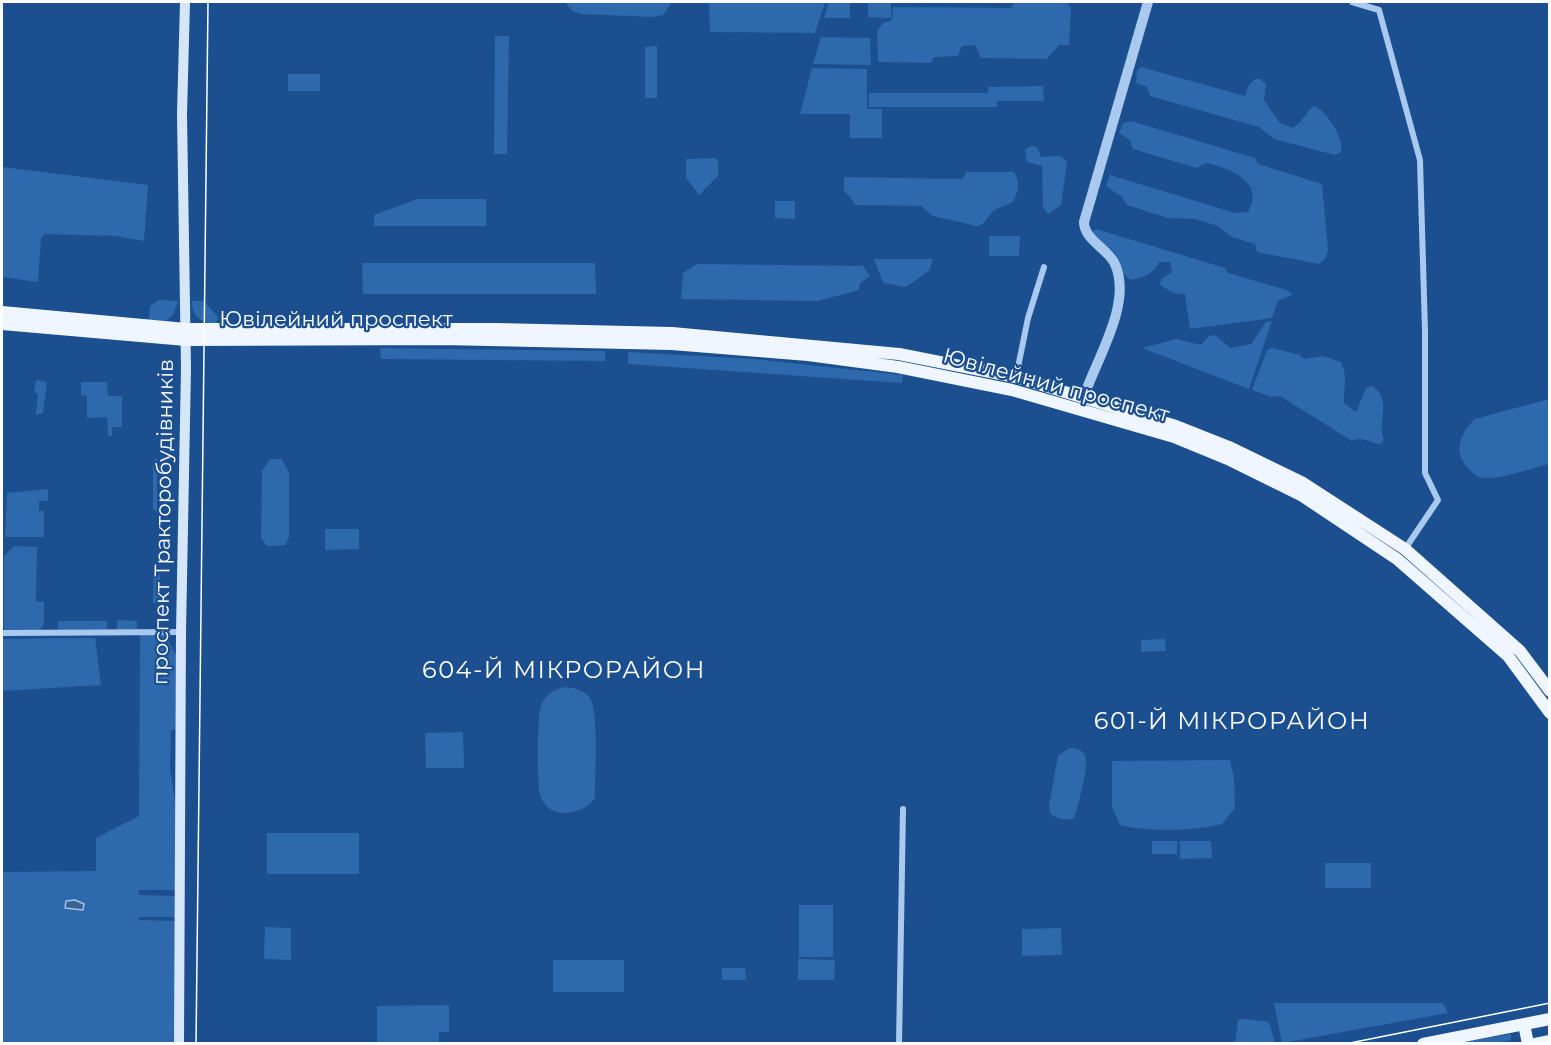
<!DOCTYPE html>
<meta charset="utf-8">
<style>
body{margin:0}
#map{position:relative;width:1551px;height:1045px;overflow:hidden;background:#1b4f8f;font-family:Montserrat,sans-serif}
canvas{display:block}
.frame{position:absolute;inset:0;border:3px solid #fff;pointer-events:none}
</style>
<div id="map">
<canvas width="1551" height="1045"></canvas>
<div class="frame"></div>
</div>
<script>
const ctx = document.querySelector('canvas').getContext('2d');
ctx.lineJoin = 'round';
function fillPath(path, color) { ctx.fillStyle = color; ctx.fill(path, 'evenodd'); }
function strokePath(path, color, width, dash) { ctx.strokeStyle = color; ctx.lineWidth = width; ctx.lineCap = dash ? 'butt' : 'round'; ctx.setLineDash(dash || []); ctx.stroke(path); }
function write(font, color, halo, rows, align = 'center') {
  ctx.font = font + ' Montserrat,sans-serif'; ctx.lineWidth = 4.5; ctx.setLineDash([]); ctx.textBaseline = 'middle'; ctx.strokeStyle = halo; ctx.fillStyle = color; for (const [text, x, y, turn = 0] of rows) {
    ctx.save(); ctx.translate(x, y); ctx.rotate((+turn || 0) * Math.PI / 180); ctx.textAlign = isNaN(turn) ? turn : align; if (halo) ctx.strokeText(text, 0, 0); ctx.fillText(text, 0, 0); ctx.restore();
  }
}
fillPath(new Path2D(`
 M565 2H672L663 15 654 17 581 14 572 11Z
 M709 2H825L815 33 710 32Z
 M829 2H850V18H824Z
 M868 2H891V18L868 17Z
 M1014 3H1067L1071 8 1069 45H1059L1047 59 981 58 975 45 962 46 958 56 934 57 931 63 878 62 877 31 883 23 892 20 893 7 1011 8Z
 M495 36H509L507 154H494Z
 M821 37 870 38 871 65 813 64Z
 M657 46V98H645V47Z
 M1141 67 1245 96 1249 85 1255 79H1260L1266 84 1264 100 1280 123 1293 128C1304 121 1305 112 1314 106 1326 110 1345 139 1341 152L1335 155 1274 139 1259 127 1150 96 1147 87 1136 83 1137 70Z
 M812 68 867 69V109H882V138H850V114H800Z
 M288 74H320V91H288Z
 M1043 86 1044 101H997V107H869V93H988V87Z
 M1131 121 1255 158 1258 164 1322 184 1328 250 1325 259 1319 264 1257 252 1255 244 1232 237 1218 226 1195 219 1168 218 1127 205 1122 197 1106 186 1110 175 1235 213 1248 212C1266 182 1230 168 1206 163L1197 168 1133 149 1130 140 1119 133 1123 123Z
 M1032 146 1037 147 1041 157 1061 156 1067 162 1061 205 1048 214 1043 208 1042 166 1027 162 1025 149Z
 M715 158 718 161V176L699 195 686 178V159Z
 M2 167 148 185 144 241 115 236 45 234 41 238 38 282 2 277Z
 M967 172H1014C1021 183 1018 192 1013 202L994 210 983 224 977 226 933 216 921 206 856 205 844 190V177L962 179Z
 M417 199H486V226H374V215Z
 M775 201H795V219L775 218Z
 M1096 229 1225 268 1228 273 1283 289 1291 292 1292 295 1278 301 1272 318 1190 329 1185 294 1173 293 1160 285 1161 279 1172 272 1170 262H1159C1152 276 1144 277 1130 280 1120 273 1123 265 1117 256 1110 246 1098 242 1092 232Z
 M989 236H1020L1019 256H989Z
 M874 259H933L929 271 906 287 883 283Z
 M362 263H595L596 294H363Z
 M697 264 863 266 870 276 860 283 859 290 818 301 681 299 683 273Z
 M159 300 178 301 173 315 166 321 149 320 150 306Z
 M192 301H204L218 317 216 324C201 323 192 317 192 301Z
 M1272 321 1249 389 1142 348 1177 339 1201 345 1209 336 1215 335 1230 348 1251 344 1266 322Z
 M380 348 605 351V361L381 359Z
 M1272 348 1300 355 1304 359 1323 356 1341 362C1349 383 1343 384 1344 403L1356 412 1366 388 1372 386C1394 401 1376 420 1384 440L1381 444C1370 444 1363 435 1352 441L1280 396 1272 397 1252 390 1267 350Z
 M628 352 753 359 903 375 902 383 628 364Z
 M36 380 47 382 43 413 36 415 38 394 34 392Z
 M81 382H107L108 396H122V427H112V436H108L107 417 87 418V396L81 395Z
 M1549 399V464C1533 468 1502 479 1486 478 1479 478 1474 475 1470 470 1452 454 1459 434 1475 419Z
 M157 458V512L153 509V461Z
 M270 459H282L289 473V537L285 545 267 546 261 538 262 471Z
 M48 489V501H39V511H44V537H5L7 493Z
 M325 529H359V549L325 550Z
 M14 546 37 547 36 601 44 602V624L39 631 7 632 4 629V556Z
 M154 567 160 575V605L153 603Z
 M117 620 137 621V630H117Z
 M58 621H107V629L58 630Z
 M140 635H165L176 655 177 729 171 730 170 769 175 801 176 890H139V895L175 896 176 917H139V920L176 921 175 1043H2V872L96 871V838L139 816Z
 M95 638 101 685 2 691V639Z
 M1165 639 1166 651 1141 652V640Z
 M565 687C575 688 584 690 590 698 599 712 595 778 595 798 583 816 546 821 540 794 537 782 537 715 541 706 545 695 554 689 565 687Z
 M463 732 464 768H426L425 733Z
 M1069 748C1076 748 1082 749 1085 756 1089 766 1078 807 1074 818 1065 821 1057 820 1050 813L1049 806 1058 756Z
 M1230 760 1234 778 1235 808 1222 824C1197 831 1145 832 1120 825L1112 807V761Z
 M267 833H359V874H267Z
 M1152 841H1177V854H1152Z
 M1180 841H1211L1212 858 1180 859Z
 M1325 863H1371V888H1325Z
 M799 905H833V957H799Z
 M265 927 291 928V960L264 959Z
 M1061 928 1062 955 1022 956V929Z
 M798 959 835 960 834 980H798Z
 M553 960H624V992H553Z
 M722 968H745L746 980H722Z
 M1274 1003H1443L1448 1013 1282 1043Z
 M449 1005V1032H439V1043H377V1006Z
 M1246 1019 1269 1022 1275 1043H1194L1235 1042 1238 1020Z
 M1511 1034V1040L1496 1043H1458Z`), '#2e69ad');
const water = new Path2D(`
 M75 900 84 904 83 910 65 908 66 901Z`);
fillPath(water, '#3c6290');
strokePath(water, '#9cc4f0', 1.5);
strokePath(new Path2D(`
 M1352 2 1379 10 1420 160 1425 331V473L1438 500 1405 549
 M1016 377 1028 318 1044 267
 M2 633 181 632
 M899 1044 903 809`), '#a9c9ee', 6);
strokePath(new Path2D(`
 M1084 396C1097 358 1134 301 1114 262 1106 248 1084 239 1084 222L1148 2`), '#a9c9ee', 10);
strokePath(new Path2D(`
 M179 1044 181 632 186 368 182 114 185 2`), '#d6e6fa', 10);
strokePath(new Path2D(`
 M2 312 186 329H496L672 333 899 354 1016 377 1176 426 1229 447 1303 483 1405 549 1520 651 1550 691
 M2 324 186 340 443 339 672 344 808 355 898 367 1012 390 1174 437 1230 460 1301 495 1397 559 1508 656 1550 713
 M1524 1024 1528 1044
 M1423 1044 1550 1019
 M1535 1044 1550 1041`), '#f0f6ff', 12);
strokePath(new Path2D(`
 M196 1044 208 2
 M1345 1044 1550 1003`), '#fff', 1.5);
write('21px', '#fff', '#1b4f8f', [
 ["Ювілейний проспект",336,320],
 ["Ювілейний проспект",1056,386,15],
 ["проспект Тракторобудівників",164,522,-89]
]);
ctx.letterSpacing = '1.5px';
write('24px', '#fff', '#1b4f8f', [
 ["604-Й МІКРОРАЙОН",564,671],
 ["601-Й МІКРОРАЙОН",1232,722]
]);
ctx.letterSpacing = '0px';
</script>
